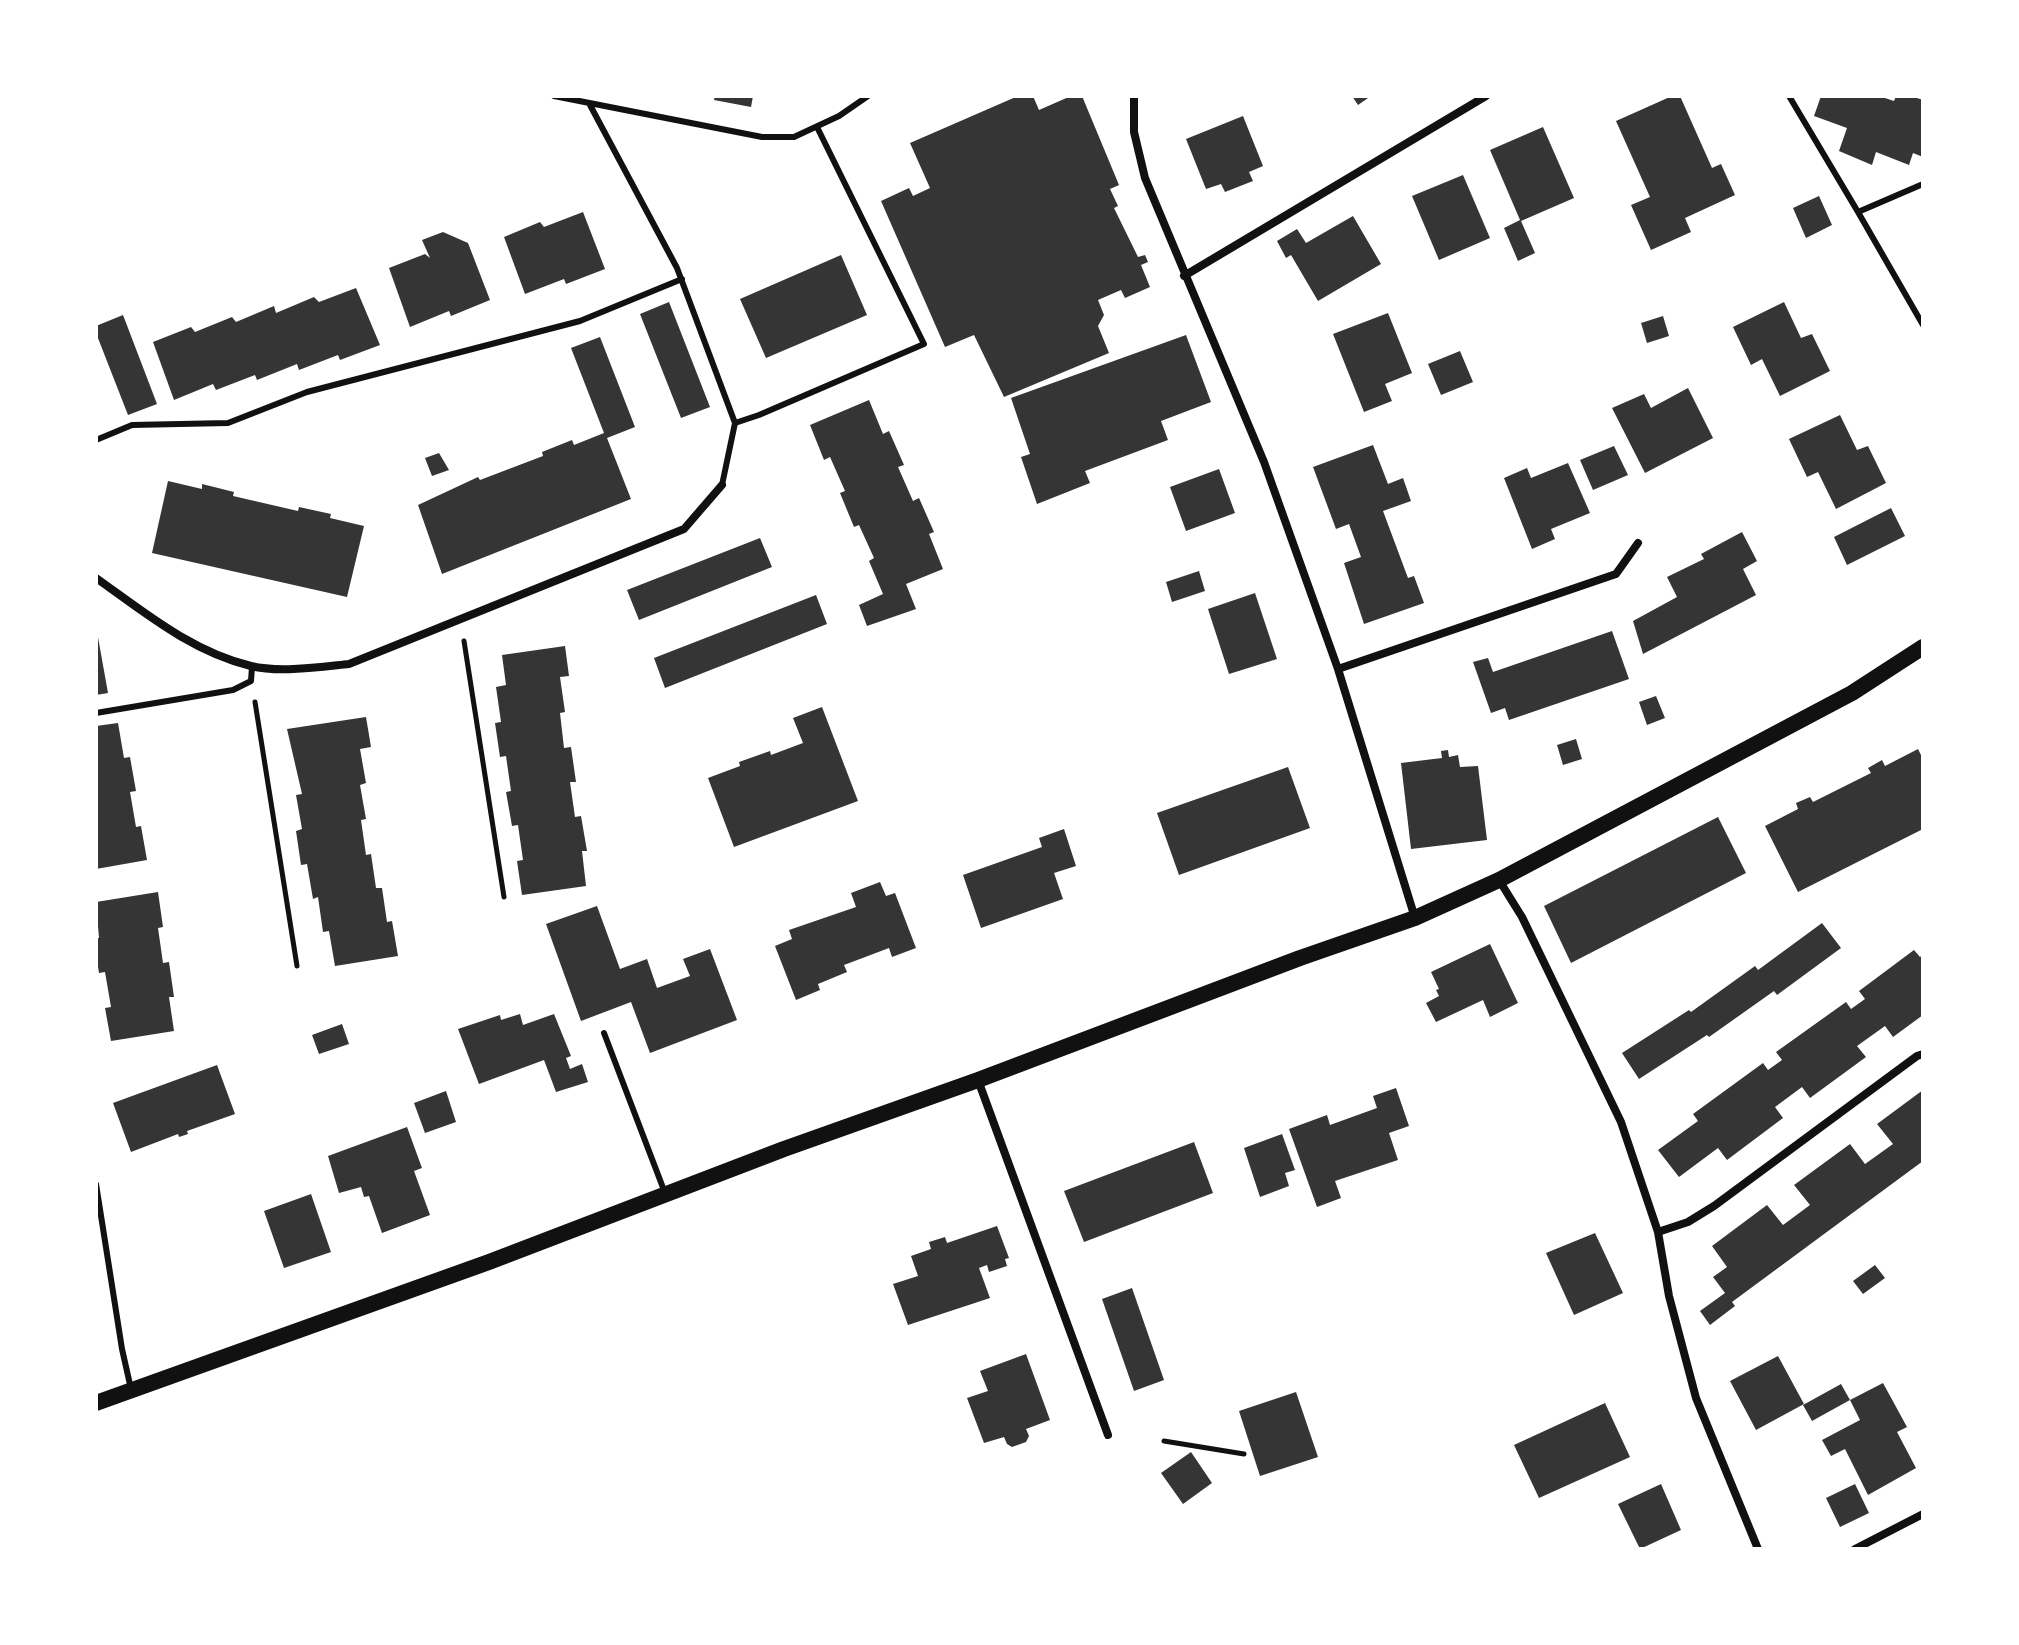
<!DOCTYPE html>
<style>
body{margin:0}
#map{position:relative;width:2019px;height:1645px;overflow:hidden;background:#fff;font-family:"Exo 2",sans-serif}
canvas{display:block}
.frame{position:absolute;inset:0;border:98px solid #fff;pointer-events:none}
</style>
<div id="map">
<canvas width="2019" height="1645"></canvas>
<div class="frame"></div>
</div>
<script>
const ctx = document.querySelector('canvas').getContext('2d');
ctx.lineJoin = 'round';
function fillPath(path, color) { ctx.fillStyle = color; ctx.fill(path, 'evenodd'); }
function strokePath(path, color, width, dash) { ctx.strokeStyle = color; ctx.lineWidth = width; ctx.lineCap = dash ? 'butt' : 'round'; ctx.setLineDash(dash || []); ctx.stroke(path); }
fillPath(new Path2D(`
 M715 96H753L751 107 714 100Z
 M1018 96H1033L1039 110 1071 96H1082L1119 185 1110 189 1118 206 1114 208 1138 257 1145 255 1148 262 1141 265 1150 287 1125 298 1121 290 1098 300 1104 315 1098 326 1109 353 1004 397 974 335 945 347 881 201 909 188 913 196 930 188 910 143Z
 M1352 96H1371L1358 105Z
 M1672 96H1680L1712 168 1721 164 1735 195 1685 218 1691 232 1651 250 1631 205 1650 197 1616 121Z
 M1821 96H1879L1894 101 1896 96H1911L1923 100V157L1913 153 1909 165 1876 152 1872 165 1839 151 1847 128 1814 116Z
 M1243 116 1263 166 1249 172 1253 181 1225 192 1221 184 1206 189 1186 139Z
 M1543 127 1574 198 1521 221 1535 253 1518 261 1504 228 1520 220 1490 150Z
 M1463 175 1490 238 1439 260 1412 196Z
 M1819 196 1832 225 1806 238 1793 208Z
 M583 212 605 269 566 284 564 279 525 294 504 237 540 222 544 227Z
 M1353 216 1381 264 1318 301 1291 255 1286 258 1277 241 1297 229 1306 243Z
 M443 232 468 243 490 300 451 316 449 311 410 327 389 268 425 254 430 258 422 240Z
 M841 255 867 315 766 358 740 299Z
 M356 288 380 345 340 360 338 355 299 370 297 364 257 380 255 375 216 390 213 384 174 400 153 342 191 327 195 332 232 317 236 322 274 306 276 313 314 297 319 302Z
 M669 302 710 407 681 418 640 314Z
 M1784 302 1801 338 1812 334 1830 371 1780 396 1762 359 1751 365 1733 327Z
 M1388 313 1412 373 1385 384 1392 401 1364 412 1333 334Z
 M123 315 157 404 128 415 96 333V326Z
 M1663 316 1669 336 1647 343 1641 323Z
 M1186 335 1211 402 1161 421 1168 440 1085 471 1090 483 1037 504 1021 457 1030 454 1011 398Z
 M600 337 635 427 607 438 631 499 442 574 418 505 478 477 480 480 543 456 542 452 572 440 574 445 604 433 571 348Z
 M1460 351 1473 382 1441 395 1428 364Z
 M1688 388 1713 438 1645 473 1612 408 1644 394 1651 408Z
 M869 400 883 434 889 431 904 465 898 467 913 501 919 498 934 532 929 534 943 569 906 584 916 609 867 626 859 605 883 594 869 561 874 558 859 525 854 527 840 493 845 491 830 457 824 460 810 425Z
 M1840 415 1857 450 1868 446 1886 483 1836 509 1818 472 1807 477 1789 439Z
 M1373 445 1388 484 1403 478 1411 501 1383 511 1408 578 1414 576 1424 603 1364 624 1344 563 1361 557 1349 524 1336 529 1313 467Z
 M1614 446 1628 475 1593 490 1580 460Z
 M439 453 449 470 432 476 425 458Z
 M1568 463 1590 513 1551 529 1555 539 1532 549 1504 478 1527 468 1531 478Z
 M1219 469 1235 513 1186 531 1170 487Z
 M168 481 202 489V484L234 492 233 496 298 511 299 507 331 514 330 518 364 526 347 597 152 553Z
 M1891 508 1905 536 1847 565 1834 537Z
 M1742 532 1757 561 1743 569 1756 595 1643 654 1633 621 1677 597 1667 577 1704 559 1701 554Z
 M760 538 772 567 639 620 627 590Z
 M1199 571 1205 591 1172 602 1166 582Z
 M1255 593 1277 659 1229 674 1208 609Z
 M816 595 827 624 665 688 654 658Z
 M96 626 108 693 96 695Z
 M1612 631 1629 679 1509 720 1505 708 1491 713 1473 662 1488 658 1493 672Z
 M565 646 569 676 560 677 565 712 560 713 564 748 571 747 576 782H570L575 817 581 816 587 851H582L586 886 522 895 517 861 523 860 518 825 512 826 506 792 511 791 506 756 500 757 495 723 501 722 496 687 506 685 502 655Z
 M1656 696 1665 718 1647 725 1639 702Z
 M822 707 858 801 734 847 708 778 740 766 739 762 770 751 771 755 803 743 793 718Z
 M366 717 371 747 360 749 366 783 360 785 366 819 361 820 366 855 371 854 376 888H382L387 922 392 921 398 956 335 966 329 931 323 932 318 897 313 899 307 864 301 865 296 831 302 829 296 795 302 794 287 729Z
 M118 723 124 758 130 757 136 791 130 792 136 827 141 826 147 860 96 869V726Z
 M1576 739 1582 759 1563 765 1557 745Z
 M1918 749 1923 759V829L1798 892 1765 826 1798 809 1796 803 1810 797 1813 802 1871 773 1868 768 1882 760 1885 766Z
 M1448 750 1449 757 1458 755 1460 767 1478 766 1487 840 1411 849 1401 763 1442 758 1441 751Z
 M1288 767 1310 828 1179 875 1157 813Z
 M1718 817 1746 873 1571 963 1544 906Z
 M1064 829 1076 866 1054 873 1063 899 981 928 963 875 1042 847 1039 838Z
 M880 882 886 896 895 893 916 948 892 957 889 948 844 965 847 972 818 984 820 990 796 1000 775 946 792 939 789 930 856 907 851 893Z
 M158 892 163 927 158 928 163 963 169 962 174 997H169L174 1031 111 1041 105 1008 111 1007 105 972 99 973 96 954V938H99L96 902Z
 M597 906 620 969 647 959 657 988 690 976 683 959 710 949 737 1020 650 1053 631 1002 581 1021 546 924Z
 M1822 923 1841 948 1777 995 1774 991 1709 1037 1707 1035 1639 1079 1622 1053 1689 1010 1691 1012 1755 966 1758 970Z
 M1490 944 1518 1003 1490 1017 1483 1000 1436 1022 1426 1003 1439 996 1436 990 1439 989 1431 972Z
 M1914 950 1920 957 1923 955V1015L1893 1037 1885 1026 1857 1046 1866 1057 1810 1098 1802 1087 1775 1107 1783 1118 1727 1160 1718 1148 1679 1177 1658 1150 1698 1121 1693 1114 1763 1063 1768 1070 1782 1060 1776 1052 1846 1002 1851 1009 1865 999 1859 991Z
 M520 1014 523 1025 554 1014 571 1056 566 1058 570 1069 582 1064 588 1082 556 1092 544 1060 479 1084 458 1029 500 1015 501 1020Z
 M342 1024 349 1044 319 1054 312 1035Z
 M217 1065 235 1114 187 1131 188 1134 179 1137 178 1134 131 1152 113 1103Z
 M1396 1088 1409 1126 1389 1133 1398 1160 1335 1181 1341 1198 1317 1207 1289 1129 1327 1115 1330 1125 1377 1108 1373 1096Z
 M1923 1090V1161L1732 1302 1735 1306 1710 1325 1700 1311 1725 1293 1713 1277 1727 1267 1712 1246 1767 1205 1783 1225 1810 1205 1794 1185 1850 1144 1865 1164 1893 1144 1877 1124Z
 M446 1091 456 1122 425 1133 414 1103Z
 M407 1127 422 1168 414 1171 430 1215 382 1233 369 1196 364 1197 361 1187 339 1193 328 1156Z
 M1282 1134 1295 1170 1285 1173 1289 1186 1260 1197 1244 1148Z
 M1194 1142 1213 1193 1084 1242 1064 1191Z
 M311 1194 331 1252 284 1268 264 1211Z
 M997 1226 1009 1258 1005 1259 1007 1266 989 1272 987 1265 979 1268 990 1298 908 1325 893 1284 918 1276 911 1256 931 1249 929 1242 945 1237 947 1243Z
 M1595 1233 1623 1293 1574 1315 1546 1253Z
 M1875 1265 1885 1278 1863 1294 1853 1281Z
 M1132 1288 1164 1380 1134 1391 1102 1299Z
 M1026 1354 1050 1420 1026 1429 1029 1436 1026 1442 1012 1447 1007 1444 1004 1437 984 1443 967 1398 988 1391 980 1371Z
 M1778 1356 1804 1404 1756 1430 1730 1381Z
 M1883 1383 1907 1427 1897 1432 1916 1468 1868 1495 1845 1449 1831 1456 1822 1440 1860 1420 1850 1400Z
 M1841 1384 1850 1400 1812 1421 1803 1405Z
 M1296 1392 1318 1457 1260 1476 1239 1411Z
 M1605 1403 1630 1457 1539 1498 1514 1445Z
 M1191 1452 1212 1483 1183 1504 1161 1473Z
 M1661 1484 1681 1530 1640 1549 1618 1504Z
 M1855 1484 1869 1513 1840 1527 1826 1498Z`), '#353535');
strokePath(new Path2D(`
 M464 641 504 897
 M255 702 297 966
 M1164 1441 1244 1454`), '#111', 5);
strokePath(new Path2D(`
 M554 96 762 137H794L839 116 868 96
 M1789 96 1858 212 1923 184
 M590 105 677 268 735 423
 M1858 212 1923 325
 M96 440 132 425 228 423 307 392 580 321 682 279
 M722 485 735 423 759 415 924 344 817 127
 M96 713 233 690 251 681 252 667
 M604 1033 665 1193
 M96 1184 122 1349 131 1389`), '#111', 6);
strokePath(new Path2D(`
 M1134 96V132L1145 178 1264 462 1338 669 1415 918
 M1184 276 1486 96
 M96 578C144 612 192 652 251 666 280 673 320 667 349 664L684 529 722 485
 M1338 669 1616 574 1638 543
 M1499 880 1522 917 1621 1122 1658 1232 1669 1296 1696 1398 1758 1549
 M978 1080 1108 1435
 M1658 1232 1688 1222 1714 1206 1917 1056 1923 1054
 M1855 1549 1923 1514`), '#111', 8);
strokePath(new Path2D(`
 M96 1403 489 1262 784 1149 978 1080 1300 958 1415 918 1499 880 1852 693 1923 647`), '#111', 16);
</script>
